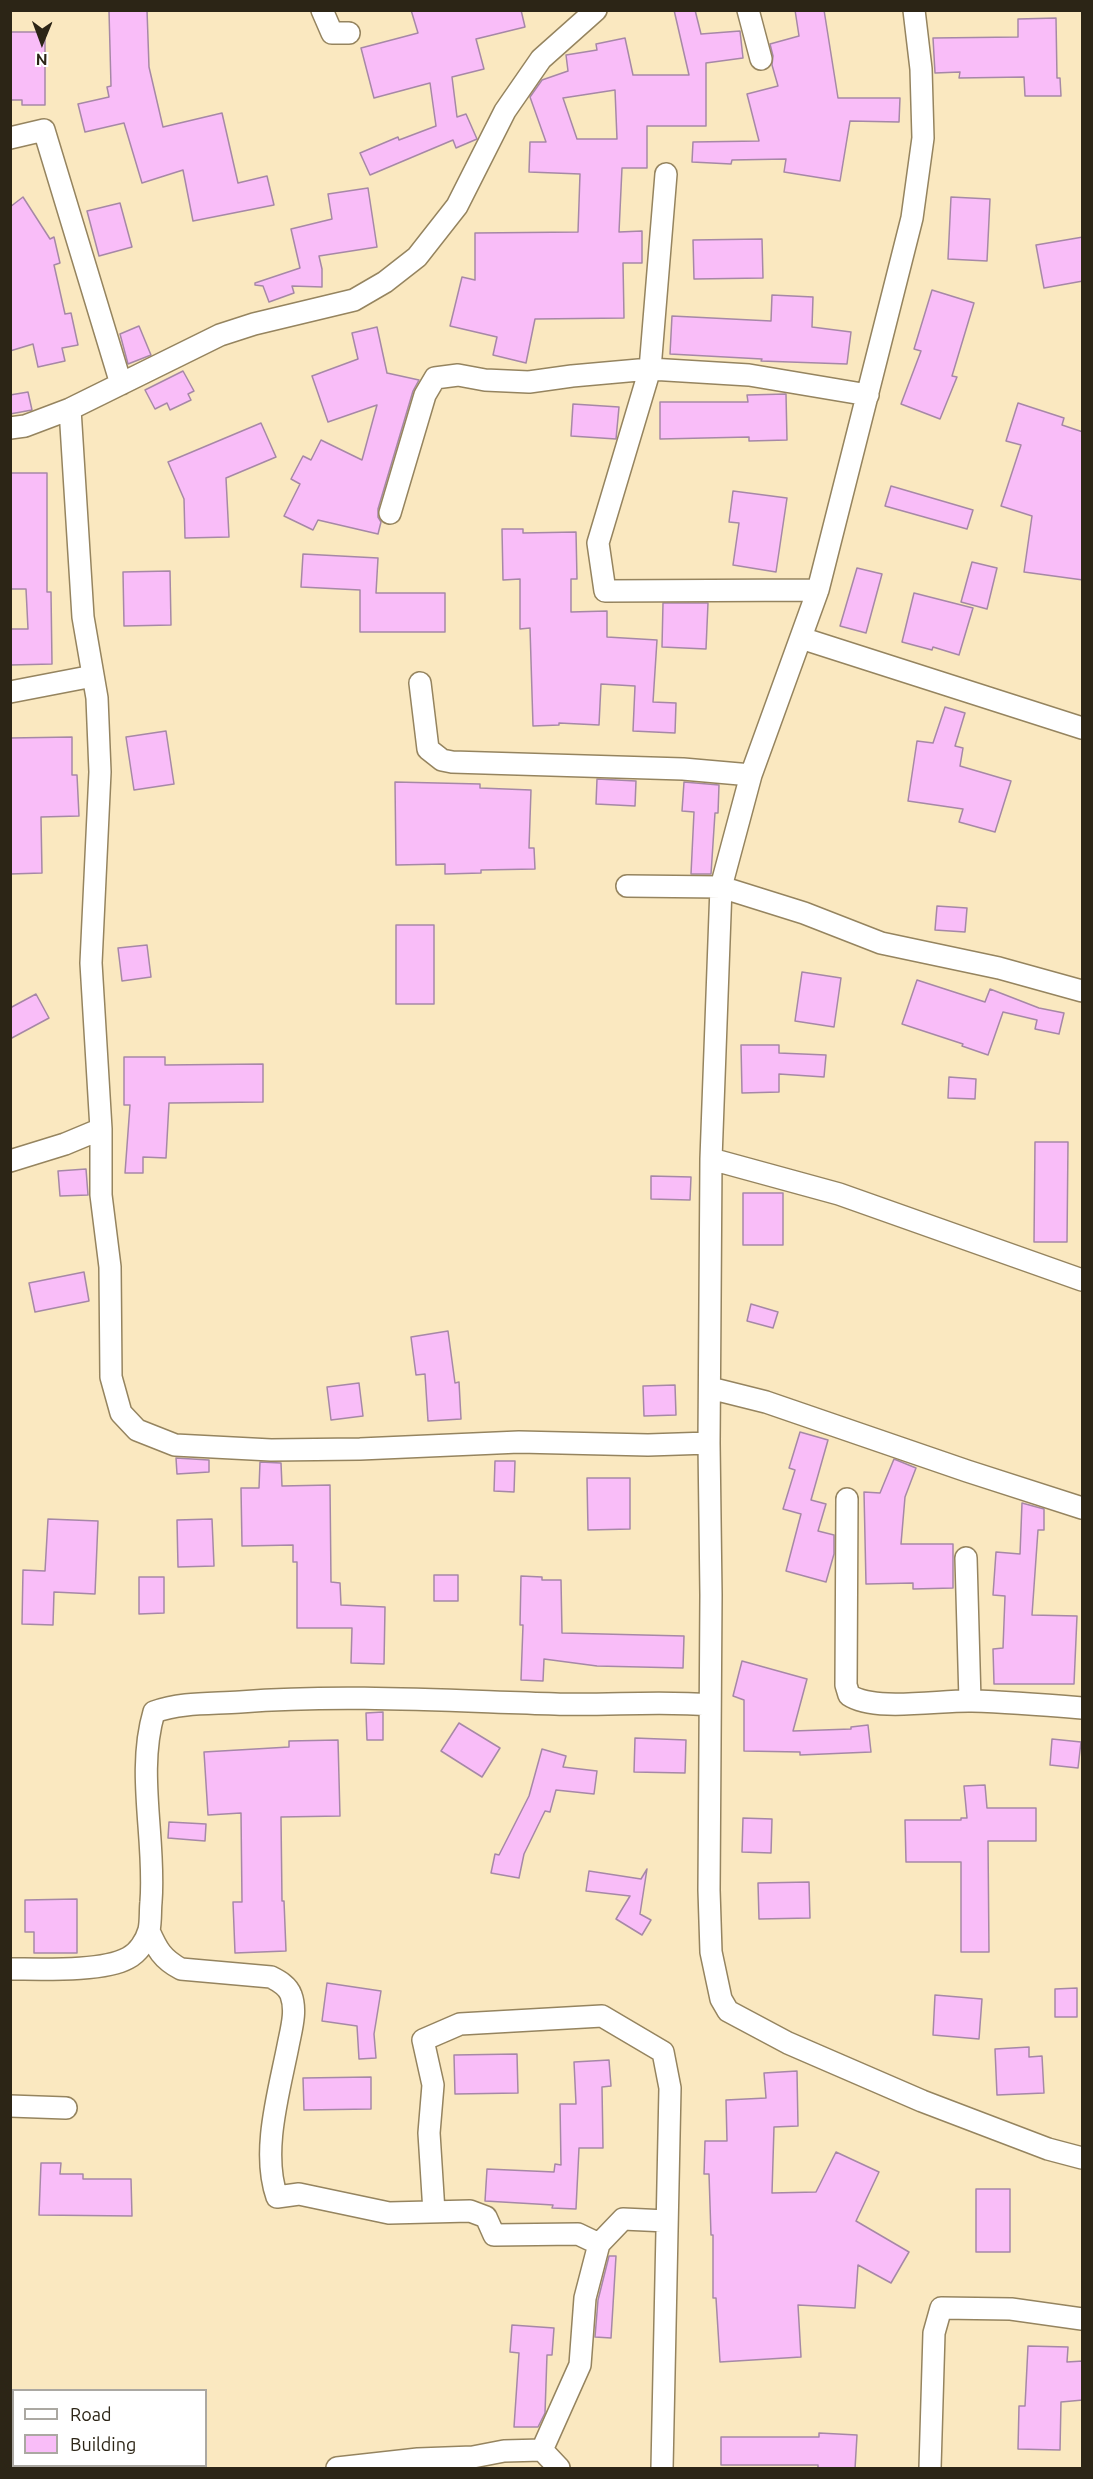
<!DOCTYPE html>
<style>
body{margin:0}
#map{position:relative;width:1093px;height:2479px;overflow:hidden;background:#fae8c0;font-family:Ubuntu,sans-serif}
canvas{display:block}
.frame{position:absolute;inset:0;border:12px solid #2c2516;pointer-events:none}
.legend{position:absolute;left:12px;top:2389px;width:195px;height:78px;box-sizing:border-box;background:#fff;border:2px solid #aba8a2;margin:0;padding:8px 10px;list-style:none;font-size:18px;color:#2c2516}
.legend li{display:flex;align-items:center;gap:12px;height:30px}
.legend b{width:30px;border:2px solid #aba8a2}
.north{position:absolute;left:12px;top:12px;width:60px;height:60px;-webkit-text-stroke:4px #fff;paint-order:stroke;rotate:181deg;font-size:16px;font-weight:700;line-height:24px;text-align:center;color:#2c2516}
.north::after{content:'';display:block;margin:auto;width:21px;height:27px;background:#2c2516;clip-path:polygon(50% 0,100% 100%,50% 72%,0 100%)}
</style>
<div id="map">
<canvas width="1093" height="2479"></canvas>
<div class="frame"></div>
<ul class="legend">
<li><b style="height:8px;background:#fff"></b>Road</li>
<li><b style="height:16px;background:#f9bdf8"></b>Building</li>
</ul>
<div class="north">N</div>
</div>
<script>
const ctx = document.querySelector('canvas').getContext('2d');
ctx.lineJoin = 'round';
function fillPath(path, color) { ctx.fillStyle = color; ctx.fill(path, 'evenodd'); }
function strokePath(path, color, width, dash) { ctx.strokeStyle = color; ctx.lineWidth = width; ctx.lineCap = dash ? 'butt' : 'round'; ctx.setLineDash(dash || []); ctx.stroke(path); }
const building = new Path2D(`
 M147 10 149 67 163 127 222 113 238 183 267 176 274 205 193 221 183 170 142 183 124 123 85 132 78 104 109 97 107 87 111 86 109 11Z
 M411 10H521L525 27 476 39 484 69 452 77 457 117 466 114 477 139 456 148 453 140 370 175 360 153 398 137 399 140 436 126 430 83 374 98 361 48 418 33Z
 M674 10H695L701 34 740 31 743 58 706 63V126H647V168H622L619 232 642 231V263H623L624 318 535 319 526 363 493 355 497 337 450 326 462 277 475 280V233L578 232 580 174 529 172 530 142H546L530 97 542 80 568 71 566 55 597 50 596 44 625 38 633 75H689ZM615 90 617 139H577L563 98Z
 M795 10H824L838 98H900L899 122 850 121 840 181 784 172 786 159 732 160 731 164 692 162 693 142 759 141 747 94 778 86 772 65 773 56 770 44 799 36Z
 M1056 18 1057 78H1060L1061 96H1025L1024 77 959 78 960 72 935 73 933 38 1018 37V19Z
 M10 32H45V105H22V100H10Z
 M368 188 377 247 319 256 322 269V287L292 286 294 293 269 302 263 286 255 285V283L300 268 291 229 332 219 328 194Z
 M23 197 50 239 54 237 60 263 54 265 65 314 71 313 78 345 62 348 65 361 38 367 33 344 10 351V207Z
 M951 197 990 199 987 261 948 259Z
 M120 203 132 247 99 256 87 211Z
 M1083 237V281L1044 288 1036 245Z
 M762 239 763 278 694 279 693 240Z
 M932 290 974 303 952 376 957 377 940 419 901 404 921 351 914 349Z
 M772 295 813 297 812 327 851 332 847 364 761 361 762 359 670 354 672 316 771 321Z
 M139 326 151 355 128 364 120 334Z
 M377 327 387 373 419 380 413 391 378 509V517L381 522 378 534 318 520 313 530 284 516 300 484 291 479 303 456 311 460 321 440 362 460 377 405 328 422 312 376 358 359 352 333Z
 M183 371 194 391 188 394 191 400 170 410 167 403 155 409 145 390Z
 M28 392 32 410 10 414V395Z
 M786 394 787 440 749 441V437L660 439V402H748L747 395Z
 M1018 403 1064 418 1062 425 1083 432V580L1024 572 1032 516 1001 506 1021 445 1006 441Z
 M573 404 619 407 616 439 571 436Z
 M261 423 276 457 226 478 229 537 185 538 184 499 168 462Z
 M10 473H47V592H51L52 664 10 665V629H28L26 589H10Z
 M891 486 973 510 967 529 885 506Z
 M733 491 787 498 776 572 733 565 739 523 729 522Z
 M502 529H523V533L576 532 577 579H571V612L607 611V637L657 640 653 702 676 703 675 733 633 731 635 686 601 684 599 725 559 723V725L533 726 530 628 520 629V579L503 580Z
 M303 554 378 558 376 593H445V632H360V590L301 587Z
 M972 562 997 568 987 609 961 602Z
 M857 568 882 574 866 633 840 626Z
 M170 571 171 625 124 626 123 572Z
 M914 593 973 608 959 655 933 647 932 650 902 642Z
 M663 603H708L706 649 662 647Z
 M945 707 965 713 955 746 963 748 960 766 1011 781 995 832 959 822 963 809 908 801 917 741 933 743Z
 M166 731 174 784 134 790 126 737Z
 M72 737V775H77L79 816 41 817 42 873 10 874V738Z
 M597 779 636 781 635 806 596 804Z
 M395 782 480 784V788L531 790 529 848H534L535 869 481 870V873L445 874V864L396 865Z
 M684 782 719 785 718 813H715L711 874H691L694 812 682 811Z
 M937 906 967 908 965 932 935 930Z
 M396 925H434V1004H396Z
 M147 945 151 977 122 981 118 948Z
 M802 972 841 978 834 1027 795 1021Z
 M917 980 985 1002 990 989 1039 1008 1064 1013 1059 1034 1035 1029 1037 1020 1003 1012 988 1055 962 1046 963 1044 902 1024Z
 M36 994 49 1018 10 1039V1008Z
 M741 1045H779V1053L826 1055 824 1077 779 1074V1092L742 1093Z
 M124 1057H165V1065L263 1064V1102L169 1103 166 1158 143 1157V1173H125L130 1105H124Z
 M949 1077 976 1079 975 1099 948 1098Z
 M1035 1142H1068L1067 1242H1034Z
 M86 1169 88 1195 60 1196 58 1171Z
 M651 1176 691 1177 690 1200 651 1199Z
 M743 1193H783V1245H743Z
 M84 1272 89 1301 35 1312 29 1283Z
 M751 1304 778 1312 773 1328 747 1321Z
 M448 1331 455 1383 459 1382 461 1419 428 1421 425 1374 416 1375 411 1337Z
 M359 1383 363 1416 331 1420 327 1387Z
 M675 1385 676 1415 644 1416 643 1386Z
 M800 1432 828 1440 811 1500 826 1504 818 1531 834 1535V1554L826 1582 786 1571 801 1514 783 1509 795 1470 789 1468Z
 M176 1458 209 1460V1472L177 1474Z
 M894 1459 916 1468 905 1497 901 1544H953V1588L913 1589V1583L866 1584 864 1492 880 1493Z
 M495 1461H515L514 1492 494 1491Z
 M260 1462 281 1463 282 1486 330 1485 331 1582 340 1583 341 1605 385 1607 384 1664 351 1663 352 1628H297V1562H293V1545L242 1546 241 1488H259Z
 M587 1478H630V1529L588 1530Z
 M1022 1503 1044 1509V1530H1038L1032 1615 1077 1616 1074 1684H994L993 1649 1003 1648 1005 1596 993 1595 996 1552 1020 1554Z
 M48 1519 98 1521 95 1594 54 1592 53 1625 22 1624 23 1570 45 1571Z
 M212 1519 214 1566 178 1567 177 1520Z
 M434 1575H458V1601H434Z
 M521 1576 542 1577V1580H561L562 1633 684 1636 683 1668 597 1666 544 1659 543 1681 521 1680 523 1625H520Z
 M139 1577H164V1613L139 1614Z
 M742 1661 807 1679 793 1731 851 1729V1727L868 1725 871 1752 800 1755V1752L744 1751V1700L733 1696Z
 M383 1712V1740H367L366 1713Z
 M459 1723 500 1748 482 1777 441 1751Z
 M635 1738 686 1740 685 1773 634 1772Z
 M1052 1739 1081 1742 1078 1768 1050 1765Z
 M338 1740 340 1816 281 1817 282 1901H284L286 1951 235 1953 233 1902H242L241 1813 208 1815 204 1752 289 1747V1741Z
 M542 1749 566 1756 563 1767 597 1771 594 1794 556 1790 550 1812 545 1811 524 1854 519 1878 491 1873 495 1854 499 1855 529 1796Z
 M985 1785 987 1808H1036V1841H988L989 1952H961V1862H906L905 1820H961V1818H967L964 1786Z
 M743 1818 772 1819 771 1853 742 1852Z
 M169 1822 206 1824 205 1841 168 1838Z
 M647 1869 640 1914 651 1920 642 1935 616 1919 630 1896 586 1891 589 1871 641 1879Z
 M809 1882 810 1918 759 1919 758 1883Z
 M77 1899V1953H34V1932H25V1900Z
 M327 1983 381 1991 374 2034 376 2058 359 2059 357 2026 322 2021Z
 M1077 1988V2017H1055V1989Z
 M935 1995 982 1999 979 2039 933 2035Z
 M1029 2047V2057L1042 2056 1044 2093 997 2095 995 2049Z
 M517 2054 518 2093 455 2094 454 2055Z
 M609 2060 611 2086 602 2087 603 2148H579L576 2209 552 2208 553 2205 485 2201 487 2169 554 2172 555 2164 561 2165 560 2104H576L574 2062Z
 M797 2071 798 2126 774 2127 772 2193 816 2192 836 2152 879 2172 856 2221 909 2252 891 2283 858 2265 855 2308 798 2305 801 2357 720 2362 716 2298H713V2235H711L709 2174H704L705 2141H727L726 2100 766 2098 764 2073Z
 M371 2077V2109L304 2110 303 2078Z
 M41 2163H61L60 2174H83V2179H131L132 2216 39 2215Z
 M976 2189H1010V2252H976Z
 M609 2256H616L611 2338 595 2337 598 2300Z
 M512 2325 554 2328 552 2355H547L545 2413 538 2427H514L519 2353 510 2352Z
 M1028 2346 1068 2347 1067 2362 1083 2361V2400L1061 2402 1060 2450 1018 2449 1019 2406H1025Z
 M819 2433 857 2435 855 2469H818V2465H721V2437H819Z`);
fillPath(building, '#f9bdf8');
strokePath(building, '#a688a6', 1.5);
const minor = new Path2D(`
 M322 10 332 33H349
 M748 10 761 59
 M914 10 921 69 923 138 912 218 818 590 751 775 721 887 711 1159 709 1443 711 1595 709 1890 711 1952 721 1999 728 2011 788 2043 922 2101 1048 2149 1082 2158
 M10 138 44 130 121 384
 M666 174 650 369 598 543 605 591 818 590
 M70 409 83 617 97 698 100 772 91 963 101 1129V1195L110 1267 111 1377 121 1413 137 1430 175 1445 271 1450 360 1449 519 1442 648 1445 709 1443
 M10 428 25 426 70 409 220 335 254 324 354 300 385 282 417 257 457 206 505 111 541 59 596 10
 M390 513 425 395 435 378 458 375 485 380 529 382 572 376 650 369 749 375 868 395
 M801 638 1082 728
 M420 683 428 749 442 760 452 762 683 769 751 775
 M10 692 93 676
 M627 886 721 887 804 913 881 943 999 968 1082 991
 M711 1159 839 1194 1082 1280
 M10 1161 65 1144 101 1129
 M710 1388 766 1402 967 1471 1082 1508
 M847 1499 846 1685 849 1695C874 1712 940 1700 972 1701 1009 1702 1046 1705 1082 1708
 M966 1558 970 1701
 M149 1931C157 1949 162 1959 181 1969L271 1977C279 1981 288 1986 291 1995 297 2011 291 2030 288 2046 279 2092 261 2152 277 2197L299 2194 389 2213 470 2211 486 2217 494 2235 578 2234 599 2244 623 2219 667 2221
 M10 1969C40 1969 103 1972 128 1958 138 1953 146 1941 149 1930 151 1921 150 1911 151 1902 156 1840 136 1773 154 1712 182 1702 210 1704 240 1702 345 1694 450 1701 555 1704 606 1706 659 1700 710 1705
 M10 2106 66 2108
 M434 2212 429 2133 433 2085 423 2040 460 2024 602 2016 663 2052 670 2088 662 2468
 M542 2450 580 2365 585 2298 599 2244
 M337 2468 418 2459 473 2457 504 2451 542 2450 559 2468
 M930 2468 934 2333 941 2308 1011 2309 1082 2319`);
strokePath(minor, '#95845f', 24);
strokePath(minor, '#fff', 21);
</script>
